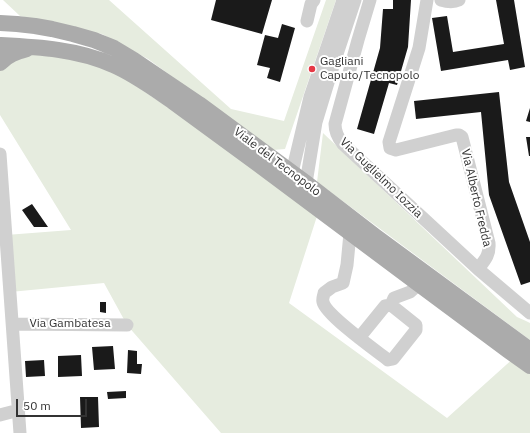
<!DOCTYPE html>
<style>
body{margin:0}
#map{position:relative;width:530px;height:433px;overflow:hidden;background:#fff;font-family:"IBM Plex Sans",sans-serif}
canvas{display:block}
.scale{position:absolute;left:16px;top:399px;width:71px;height:18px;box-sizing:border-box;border:2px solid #333;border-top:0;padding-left:5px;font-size:12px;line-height:14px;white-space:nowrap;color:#333;-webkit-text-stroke:3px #fff;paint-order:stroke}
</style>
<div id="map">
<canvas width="530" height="433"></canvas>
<div class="scale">50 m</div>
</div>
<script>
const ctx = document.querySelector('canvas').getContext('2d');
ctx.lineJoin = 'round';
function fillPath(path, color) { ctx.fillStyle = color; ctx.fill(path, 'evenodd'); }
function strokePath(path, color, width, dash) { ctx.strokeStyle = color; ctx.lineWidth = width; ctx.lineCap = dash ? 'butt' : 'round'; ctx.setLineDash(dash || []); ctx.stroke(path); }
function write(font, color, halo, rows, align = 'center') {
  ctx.font = font + ' "IBM Plex Sans",sans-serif'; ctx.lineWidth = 4; ctx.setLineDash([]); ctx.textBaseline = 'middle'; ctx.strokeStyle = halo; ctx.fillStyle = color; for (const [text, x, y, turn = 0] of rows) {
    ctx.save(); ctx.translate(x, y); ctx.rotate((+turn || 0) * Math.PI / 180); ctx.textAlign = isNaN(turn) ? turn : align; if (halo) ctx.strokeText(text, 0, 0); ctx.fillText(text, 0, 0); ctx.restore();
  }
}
fillPath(new Path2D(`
 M3 0H109L231 109 284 121 326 0H336L285 149 273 150 148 59 102 34 20 16Z
 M0 45 95 58 319 210 289 303 447 418 516 356 530 366V433H221L127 325 104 283 10 292 6 235 71 230 0 115Z
 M323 133 517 317 526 321 530 323V340L317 182Z`), '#e6ecdf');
fillPath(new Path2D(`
 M216 0H272L262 34 211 20Z
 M393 0H411L408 47 397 85 389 83 374 134 357 129 380 48 383 9H393Z
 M496 0H514L525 67 510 70 508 60 441 71 432 18 447 16 453 52 504 44Z
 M282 24 295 28 280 82 267 78 270 68 257 65 265 35 278 38Z
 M499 92 509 182 530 242V282L521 285 489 195 481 112 416 119 414 101Z
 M530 108V122L526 121Z
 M526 137H530V156H529Z
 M32 204 48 227H34L22 210Z
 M100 302H106V313L100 312Z
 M113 346 115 369 94 370 92 347Z
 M128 350 137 351V364H142L141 374 127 373Z
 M81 355 82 376 58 377V356Z
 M44 360 45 376 26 377 25 361Z
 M126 391V398L108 399 107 392Z
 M80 397H98L99 427 81 428Z`), '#1a1a1a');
strokePath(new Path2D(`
 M370 0 358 40 335 124C335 132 338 138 343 144L478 269 530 313
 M427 0 419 48 389 142 390 148 396 150 456 135H459L462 137 489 243C490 255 485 260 478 269
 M441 0C447 2 453 3 459 0
 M307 21 311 4 314 0
 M0 154 20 433
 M290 181 310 97 343 0
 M306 183 316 122 333 66 355 0
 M350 233 347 265 343 283 332 287 324 293C324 295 322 299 323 302 326 315 375 350 388 360L393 359 416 330V325L391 305 394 298 410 292 419 284
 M13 324 127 325
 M359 338 385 306 391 305
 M0 415 19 410`), '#d0d0d0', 13);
strokePath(new Path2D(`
 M0 23 17 24 35 26 52 29 73 34 94 40 114 48 134 60 199 104 306 183 375 236 530 350
 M0 45C38 47 78 49 113 65 134 74 153 88 172 101 201 122 229 143 258 164 342 227 425 289 509 351L530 366
 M0 63C8 55 16 52 27 49`), '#ababab', 16);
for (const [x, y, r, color] of [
 [312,69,4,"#e63946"]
]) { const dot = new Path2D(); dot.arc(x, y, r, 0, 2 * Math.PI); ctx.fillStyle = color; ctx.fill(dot); strokePath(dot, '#fff', 1.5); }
write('12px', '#333', '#fff', [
 ["Gagliani",320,62],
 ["Caputo/Tecnopolo",320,76]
], 'left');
write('12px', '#333', '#fff', [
 ["Viale del Tecnopolo",277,162,37],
 ["Via Guglielmo Iozzia",381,178,44],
 ["Via Alberto Fredda",476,198,77],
 ["Via Gambatesa",70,324]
]);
</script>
